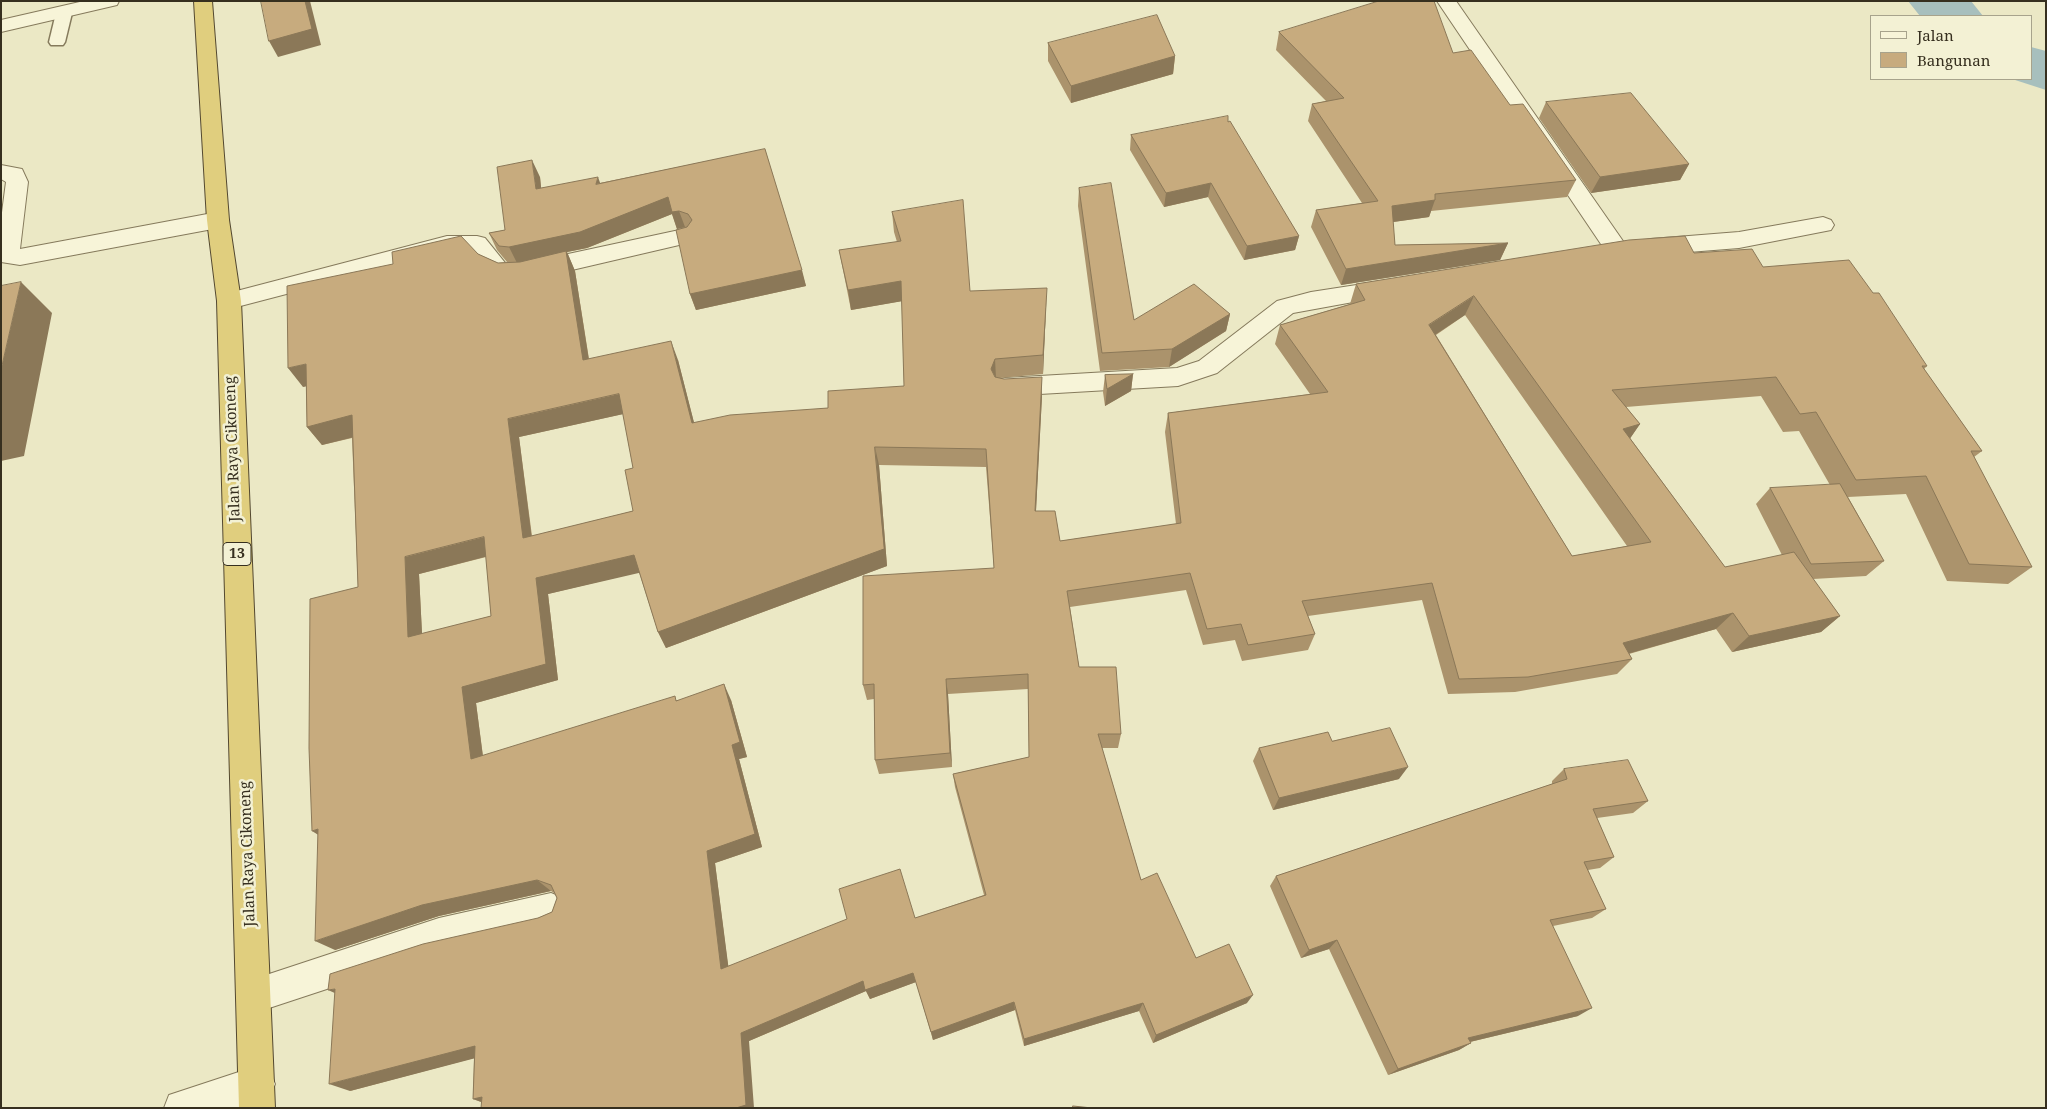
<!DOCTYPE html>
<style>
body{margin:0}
#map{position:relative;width:2047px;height:1109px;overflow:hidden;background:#ebe8c5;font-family:"Noto Serif",serif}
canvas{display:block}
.frame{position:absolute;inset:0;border:2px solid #362f1f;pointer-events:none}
.legend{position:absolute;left:1870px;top:15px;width:162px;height:65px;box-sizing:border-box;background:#f3f1d4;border:1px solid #a7a38c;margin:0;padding:6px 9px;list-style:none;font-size:15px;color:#362f1f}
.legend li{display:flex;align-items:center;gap:10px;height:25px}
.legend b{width:25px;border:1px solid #a7a38c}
</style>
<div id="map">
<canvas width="2047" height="1109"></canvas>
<div class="frame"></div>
<ul class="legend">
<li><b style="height:6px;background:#f7f4d8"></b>Jalan</li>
<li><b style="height:14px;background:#c7ab7e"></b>Bangunan</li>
</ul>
</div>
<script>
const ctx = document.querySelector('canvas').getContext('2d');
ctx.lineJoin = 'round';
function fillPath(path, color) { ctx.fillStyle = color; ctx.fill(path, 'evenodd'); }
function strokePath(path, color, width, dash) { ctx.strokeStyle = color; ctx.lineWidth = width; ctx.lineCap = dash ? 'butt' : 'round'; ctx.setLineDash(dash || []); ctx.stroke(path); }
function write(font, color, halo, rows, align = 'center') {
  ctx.font = font + ' "Noto Serif",serif'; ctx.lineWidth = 5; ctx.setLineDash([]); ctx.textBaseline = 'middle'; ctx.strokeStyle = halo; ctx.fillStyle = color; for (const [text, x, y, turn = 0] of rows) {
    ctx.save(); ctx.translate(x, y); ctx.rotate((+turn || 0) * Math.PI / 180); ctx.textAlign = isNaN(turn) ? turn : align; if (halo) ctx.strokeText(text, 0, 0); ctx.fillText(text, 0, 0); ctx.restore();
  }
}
fillPath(new Path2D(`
 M1908 1H1971L1983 16H1920Z
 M2031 47 2046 51V90L2012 79H2031Z`), '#a7bfbd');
const service = new Path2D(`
 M64 8 72 13 65 42 63 45H51L49 42 56 13Z`);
const minor = new Path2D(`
 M84 1H119L117 5 1 32V20Z
 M1437 1H1456L1625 244 1628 250 1625 256 1617 258 1609 256Z
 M1 165 22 169 28 182 20 249 218 212 226 215 229 220 226 225 218 228 20 265 1 262V220L6 182 1 179Z
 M1823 217 1831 220 1834 225 1831 230 1739 248 1651 255 1643 253 1640 247 1643 241 1651 239 1739 232Z
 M684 229 692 232 695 237 692 242 529 280C494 284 492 277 471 252H447L229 309 221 307 217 301 221 295 229 293 447 236H477L485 238 506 264 517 265Z
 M1389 280 1397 282 1401 288 1397 294 1293 313 1217 373 1178 386 1005 396 996 394 993 387 996 380 1005 378 1177 368 1199 361 1277 301 1311 292Z
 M551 893 563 898 568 910 563 922 551 927 439 952 254 1013 242 1008 237 996 242 984 254 979 439 918Z
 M257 1066 270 1071 275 1084 270 1097 239 1108H164L169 1095Z`);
const trunk = new Path2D(`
 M194 1H212L229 220 241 301 275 1108H239L217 301 207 220Z`);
strokePath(service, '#857a5c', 3);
strokePath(minor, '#857a5c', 2);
strokePath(trunk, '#534830', 2);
fillPath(service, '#f7f4d8');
fillPath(minor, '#f7f4d8');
fillPath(trunk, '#e0ce7e');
fillPath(new Path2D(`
 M1279 32 1453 53 1510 105 1576 180 1567 197 1431 211 1429 217 1393 222 1395 245 1508 243 1500 260 1341 285 1311 227 1316 210 1362 203 1308 121 1312 104 1326 101 1276 50Z
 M1048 43 1175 56 1173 74 1071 103 1048 61Z
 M1546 102 1689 164 1680 180 1591 193 1539 118Z
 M1228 122 1299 236 1295 250 1244 260 1208 197 1164 207 1130 150 1131 135Z
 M765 149 806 286 696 310 690 294 686 228 677 229 672 214 587 248 567 252 575 271 589 359 678 360 694 423 828 408 904 386 902 301 851 310 839 250 897 242 894 232 892 212 970 291 1046 308 1043 374 1000 378 1042 396 1036 511 1060 541 1176 524 1165 432 1168 413 1310 394 1275 344 1280 325 1350 304 1356 284 1694 253 1763 267 1927 366 1924 369 1982 451 1974 457 2032 567 2008 584 1947 581 1906 494 1848 497 1884 561 1866 576 1813 579 1840 616 1821 632 1732 652 1716 629 1629 654 1632 659 1617 674 1515 692 1448 694 1422 600 1308 616 1315 634 1308 650 1242 661 1235 640 1203 645 1186 590 1070 607 1079 667 1121 734 1118 748H1102L1141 880 1196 958 1247 1003 1153 1043 1139 1011 1024 1046 1015 1010 933 1040 916 982 870 999 866 991 749 1041 481 1102 473 1099 474 1058 350 1091 538 918 552 912 557 898 554 893 551 891 439 916 335 950 358 587 352 438 322 445 307 427 306 386 303 387 478 254 498 263 507 262 497 250 489 233 505 230 540 177 541 188 600 183ZM1465 315 1627 546 1572 556 1436 335ZM1761 396 1783 432 1799 431 1830 485 1770 488 1756 504 1782 555 1725 567 1630 438 1640 424 1626 407ZM623 414 633 468V511L532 536 519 437ZM879 465 986 467 994 568 863 685 867 700 874 699 875 760 879 774 952 767 948 694 1028 689 1029 757 953 774 955 787 984 895 915 918 728 966 715 863 762 847 739 759 747 757 731 700H677L483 756 476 703 558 680 548 594 639 572 658 632 666 648 887 566ZM486 557 491 616 422 634 419 574Z
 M1079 188 1134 320 1230 314 1226 331 1169 367 1100 371 1078 206Z
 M1133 374 1131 391 1105 406 1103 392 1105 375Z
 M1332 741 1399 779 1273 810 1253 761 1259 748Z
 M1564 769 1648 801 1633 813 1597 818 1614 857 1600 868 1588 870 1606 909 1592 918 1553 926 1578 1016 1470 1042 1471 1043 1459 1050 1388 1075 1329 949 1301 958 1270 886 1276 876 1552 784V781Z`), '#ab936c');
fillPath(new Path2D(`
 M305 1H310L321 45 278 57 269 41Z
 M1175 56 1173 74 1071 103V86Z
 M532 160 540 177 543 206 536 189Z
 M1689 164 1680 180 1591 193 1600 177Z
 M598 177 604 194 596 184Z
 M1211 183 1208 197 1164 207 1166 193Z
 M668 197 679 211 685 227 677 229 672 214 587 248 567 252 575 271 592 380 517 263 509 247Z
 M1435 200 1429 217 1386 223 1392 206Z
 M1299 236 1295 250 1244 260 1247 246Z
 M1508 243 1500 260 1341 285 1346 269Z
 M802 270 806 286 696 310 690 294Z
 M901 281 903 301 851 310 848 290Z
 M21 282 52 313 24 456 1 461V370Z
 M1047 288 1046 308 1043 374V355Z
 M1474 296 1465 315 1421 344 1429 325Z
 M1230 314 1226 331 1169 367 1172 349Z
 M671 341 678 360 699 442 692 423Z
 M995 359 996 378 991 369Z
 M306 364 321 383 303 387 288 368Z
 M1133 374 1131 391 1105 406 1107 389Z
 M1042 377V396L1035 529V511Z
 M619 394 628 413 519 437 534 556 523 538 508 419Z
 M352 415 366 434 322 445 307 427Z
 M1640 424 1627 443 1623 429Z
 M875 447 879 465 887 566 666 648 658 632Z
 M484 537 496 554 419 574 423 653 408 637 405 557Z
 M634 555 643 572 548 594 558 680 476 703 485 773 471 759 462 687 536 578Z
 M1733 613 1716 629 1609 659 1623 643Z
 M1840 616 1821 632 1732 652 1749 636Z
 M946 679 948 694 952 767 950 753Z
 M724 684 731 700 747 757 739 759 762 847 715 863 730 979 721 969 707 851 732 745Z
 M1408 767 1399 779 1273 810 1279 798Z
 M318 829 331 843 312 831Z
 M537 880 551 891 439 916 335 950 315 941 422 905Z
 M1337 940 1329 949 1301 958 1309 950Z
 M913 973 916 982 870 999 866 991 749 1041 754 1108H736L741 1033 863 981Z
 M335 989 348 999 328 990Z
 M1253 995 1247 1003 1153 1043 1156 1035Z
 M1014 1002 1015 1010 933 1040 931 1032Z
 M1143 1003 1139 1011 1024 1046V1039Z
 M1592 1008 1578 1016 1457 1045 1468 1038Z
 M1471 1043 1459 1050 1388 1075 1398 1069Z
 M475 1046 491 1054 350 1091 329 1084Z
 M482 1097 490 1105 473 1099Z`), '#8b7858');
const building = new Path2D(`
 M261 1H305L312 29 269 41Z
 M1379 1H1434L1453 53 1471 50 1510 105 1523 104 1576 180 1435 194V200L1392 206 1395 245 1508 243 1346 269 1316 210 1378 201 1312 104 1344 98 1279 32Z
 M1157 15 1175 56 1071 86 1048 43Z
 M1631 93 1689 164 1600 177 1546 102Z
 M1228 116V122L1230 121 1299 236 1247 246 1211 183 1166 193 1131 135Z
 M765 149 802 270 690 294 676 230 687 227 692 220 688 214 679 211 672 212 668 197 580 232 509 247 499 246 489 233 505 230 497 167 532 160 536 189 598 177 596 184Z
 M1111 183 1134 320 1194 284 1230 314 1172 349 1102 353 1079 188Z
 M963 200 970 291 1047 288 1043 355 995 359 991 369 995 377 1004 379 1042 377 1035 511H1055L1060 541 1181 523 1168 413 1328 392 1280 325 1365 300 1356 284 1629 240 1685 236 1694 253 1752 249 1763 267 1849 260 1873 293H1879L1927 366H1922L1982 451H1971L2032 567 1969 564 1926 476 1856 480 1816 412 1800 414 1776 377 1612 390 1640 424 1623 429 1725 567 1794 552 1840 616 1749 636 1733 613 1623 643 1632 659 1528 677 1459 679 1432 583 1302 601 1315 634 1248 645 1241 624 1207 629 1190 573 1067 591 1079 667H1116L1121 734H1098L1141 880 1157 873 1196 958 1229 944 1253 995 1156 1035 1143 1003 1024 1039 1014 1002 931 1032 913 973 865 990 863 981 741 1033 746 1105 736 1108H481L482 1097 473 1099 475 1046 329 1084 335 989 328 990 330 974 423 944 538 918 552 912 557 898 551 885 537 880 422 905 315 941 318 829 312 831 309 748 310 599 358 587 352 415 307 427 306 364 288 368 287 286 393 264 392 252 461 236 478 254 498 263 520 262 566 251 583 360 671 341 692 423 730 415 828 408V391L904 386 901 281 848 290 839 250 901 241 892 212ZM1474 296 1651 542 1572 556 1429 325ZM619 394 633 468 625 470 633 511 523 538 508 419ZM875 447 986 449 994 568 863 576V685L874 684 875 760 950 753 946 679 1028 674 1029 757 953 774 986 895 915 918 900 869 839 889 847 919 721 969 707 851 755 834 732 745 740 742 724 684 676 701 675 696 471 759 462 687 546 664 536 578 634 555 658 632 884 549ZM484 537 491 616 408 637 405 557Z
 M21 282 1 370V286Z
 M1133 374 1107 389 1105 375Z
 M1840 484 1884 561 1811 564 1770 488Z
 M1390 728 1408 767 1279 798 1259 748 1328 732 1332 741Z
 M1628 760 1648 801 1593 809 1614 857 1584 862 1606 909 1550 920 1592 1008 1468 1038 1471 1043 1398 1069 1337 940 1309 950 1276 876 1567 779 1564 769Z
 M1073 1106 1092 1108H1073Z`);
fillPath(building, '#c7ab7e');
strokePath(building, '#8b7858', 1);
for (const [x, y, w] of [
 [237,554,28]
]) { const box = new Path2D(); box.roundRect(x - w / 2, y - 11.5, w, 23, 4); ctx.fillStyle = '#f3f1d4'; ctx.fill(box); strokePath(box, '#362f1f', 1); }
write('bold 14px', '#362f1f', null, [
 ["13",237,554]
]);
write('15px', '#362f1f', '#f3f1d4', [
 ["Jalan Raya Cikoneng",233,449,-92],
 ["Jalan Raya Cikoneng",248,854,-92]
]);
</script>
